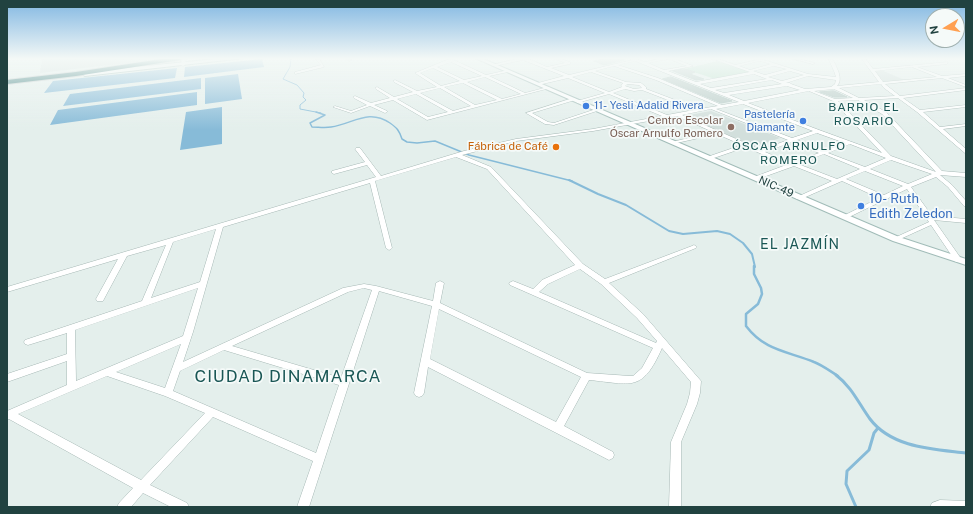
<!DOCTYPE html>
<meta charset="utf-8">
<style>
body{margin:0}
#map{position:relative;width:973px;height:514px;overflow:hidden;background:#e4efec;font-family:"Public Sans",sans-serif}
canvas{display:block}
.frame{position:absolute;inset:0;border:8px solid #214240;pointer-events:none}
.north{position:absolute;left:925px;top:8px;width:40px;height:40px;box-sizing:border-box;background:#f5faf9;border:1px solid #a0b0af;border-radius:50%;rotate:260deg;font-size:11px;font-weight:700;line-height:16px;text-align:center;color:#214240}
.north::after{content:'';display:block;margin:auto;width:14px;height:18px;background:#ffa052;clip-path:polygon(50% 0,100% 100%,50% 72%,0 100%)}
</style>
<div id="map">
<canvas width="973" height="514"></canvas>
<div class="frame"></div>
<div class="north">N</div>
</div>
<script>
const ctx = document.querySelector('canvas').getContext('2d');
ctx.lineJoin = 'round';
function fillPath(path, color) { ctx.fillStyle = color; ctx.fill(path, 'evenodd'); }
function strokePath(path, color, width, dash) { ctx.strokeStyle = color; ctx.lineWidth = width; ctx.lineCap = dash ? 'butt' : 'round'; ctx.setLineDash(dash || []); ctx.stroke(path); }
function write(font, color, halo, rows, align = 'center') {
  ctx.font = font + ' "Public Sans",sans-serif'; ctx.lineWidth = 3.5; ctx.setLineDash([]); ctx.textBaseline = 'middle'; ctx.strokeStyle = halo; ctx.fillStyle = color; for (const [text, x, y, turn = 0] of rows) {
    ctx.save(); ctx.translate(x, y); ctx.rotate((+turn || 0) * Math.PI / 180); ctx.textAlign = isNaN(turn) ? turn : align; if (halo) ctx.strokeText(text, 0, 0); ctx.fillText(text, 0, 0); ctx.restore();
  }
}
fillPath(new Path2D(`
 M42 58H147L146 61 40 73Z
 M873 70H881L905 80 884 82Z
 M711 111 780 138 755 147 684 116Z`), '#d2dfdc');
fillPath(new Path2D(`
 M717 61 751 72 715 79 684 69Z`), '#bbe2cd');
fillPath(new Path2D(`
 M262 59 264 67 184 77 185 67Z
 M177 68 175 78 44 93 53 81Z
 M238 74 242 99 205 104V78Z
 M201 78V89L63 106 70 94Z
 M197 92V105L50 125 58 110Z
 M222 107V144L180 150 186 112Z`), '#87bbd8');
strokePath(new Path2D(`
 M291 58 290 67 283 79 297 85 304 93 303 97 306 100 300 105V109L321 113`), '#87bbd8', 1);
strokePath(new Path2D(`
 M316 112 325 115 310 123 312 127C318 127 325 128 331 127 353 124 368 108 390 123 397 128 399 130 402 139L407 142 417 143 435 141 469 155 572 181`), '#87bbd8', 1.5);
strokePath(new Path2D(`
 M569 180 598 194 626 205 669 231 683 234 717 231 730 234 743 243 752 254 755 267`), '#87bbd8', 2);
strokePath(new Path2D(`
 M754 266V274L761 288 762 294 758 304 746 314V326C765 351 787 351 814 362 822 365 830 371 838 376`), '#87bbd8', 2.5);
strokePath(new Path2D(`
 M836 375C852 387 859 404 870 419 892 448 933 449 966 453
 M856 507 846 484 847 471 869 450 874 433 878 428`), '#87bbd8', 3);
const building = new Path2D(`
 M606 58H623L624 60 604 65 594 61Z
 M685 69 695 72 690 74 704 79 696 80 673 71Z
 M671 77 732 101 721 103 663 79Z
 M834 91 847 97H834L820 92Z`);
fillPath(building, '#bbcdc9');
strokePath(building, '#b5c9c5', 1);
const street = new Path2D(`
 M182 58H186L185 65 183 66 181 65Z
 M315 58H319L324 67 295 74V72L321 65Z
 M346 58H350L352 60 349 61Z
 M455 58V60H454L486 75 508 70V72L489 76 525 93 548 87 550 88 427 120 393 100 374 105 387 111V112L385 113 370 106 351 113 333 107 335 106 351 111 367 105 354 98 353 97 355 96 371 103 390 98 376 89 375 88 377 87 394 97 413 92 394 82 393 81 395 80 417 91 437 87 415 73 449 59ZM451 62 482 76 464 80 437 67ZM433 68 460 81 441 86 420 73ZM485 77 521 94 502 99 467 82ZM463 83 497 100 475 105 444 87ZM440 88 471 106 453 111 420 93ZM416 94 448 112 428 117 397 99Z
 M520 58H527L547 67 565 63 553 58H559L570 62V64L551 68 569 75 632 60 629 58H634L645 62 663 58H673L693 66 668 71 696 82 750 72 710 58H716L735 65 756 60 752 58H758L808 74 836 77 834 71 828 58H832C836 66 844 79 837 86L879 82 861 58H865L873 69 948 62 947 64 917 67 942 76 966 74V76L948 78 966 85V87L942 78 885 84 900 96 966 88V90L903 98 920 110 966 105V107L923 112 940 127 966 124V126L943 129 966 149V154L917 112 898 98 864 100 886 112 942 171 966 173V177L940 175 952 185 966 201V207L964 206 948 187 936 177 911 187 932 216 966 219V223L934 220 962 260 958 262H956L931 225 898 240H894L893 239 894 238 929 222 907 189 847 218H843L842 217 843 216 879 198 842 181 801 199H797L796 198 797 197 832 181 794 166 758 179H754V177L786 165 746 147 711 159H707V157L742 145 717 134 672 144V142L713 132 677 116 593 131 516 141 462 155 491 167 583 264 605 279 692 246 694 245 697 247 696 248 609 283 643 314 701 381 700 393 697 404 681 442V507H669L671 442 687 404 690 393 691 382 662 348C642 393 632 384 589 380L564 426 613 452 614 455 613 458 609 460 428 367 424 393 422 396 419 397 416 396 414 393 432 306 379 291 309 507H297L313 461 213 417 150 485 187 503 189 507H171L143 493 131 507H117L119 503 133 488 9 419H7V411L67 385V361L7 382V374L67 354V333L28 345 25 344 24 342 25 340 142 301 166 245 127 256 104 299 103 301H97L96 299 118 259 7 292V287L376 177 367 165 334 174 332 173V171L365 162 355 149 356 148H360L381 176 464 151 516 139 593 129 662 116 609 94 577 103V101L605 93 568 78 538 85V83L564 76 523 60 494 66 492 65ZM669 59 687 66 664 70 648 63ZM635 61 739 102 722 105 658 78 618 65ZM760 61 771 64 750 70 739 66ZM614 66 656 80 718 106 699 109 646 89V87L641 83 626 82 595 71ZM774 66 787 69 765 75 753 71ZM912 67 937 77 883 82 875 71ZM790 71 804 75 782 81 768 77ZM591 72 623 83 621 86 622 87 609 92 572 77ZM754 74 767 79 711 88 700 84ZM808 76 836 80 835 84 831 87 805 89 791 84 790 83H786ZM772 80 782 84 724 93 715 90ZM627 84 639 85 642 88 634 89 625 86ZM881 84 884 88 895 96 859 98 839 88ZM787 86 800 90 744 101 729 95ZM625 89 634 91 642 90 694 110 667 115 613 93ZM834 89 853 98 835 99 814 91ZM809 91 833 101 882 153 819 130 748 103ZM858 100 882 114 936 172 891 156 838 101ZM743 104 813 131 792 138 716 109ZM711 109 788 140 761 150 682 115ZM817 133 845 143 824 151 797 140ZM792 142 819 153 791 163 765 152ZM850 144 886 158 865 167 828 153ZM824 154 860 169 837 179 798 164ZM456 157 487 169 575 265 542 280 533 289 513 281 509 283 510 285 653 348 642 368 633 376H630L587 373 440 303 444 283 440 281 436 283 433 301 376 286 364 284 343 288 183 362 193 332 223 227 370 183 386 248 389 250 391 249 392 248 375 181ZM891 160 932 174 908 184 870 169ZM865 171 903 186 884 195 846 179ZM216 229 200 282 151 298 173 242ZM580 269 601 284 637 318 657 341 656 343 539 292 548 284ZM198 288 183 336 76 381 75 330ZM364 288 372 290 341 378 232 346 348 292ZM439 309 581 377 556 422 430 359ZM181 344 165 388 116 372ZM224 350 339 385 316 453 173 391 180 371ZM107 376 165 396 205 413 141 480 18 414Z
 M789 58H796L815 63 813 64Z
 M573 98 575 99V100L532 113 548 122 554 123 596 109 600 110 554 125 545 124 526 113Z
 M940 500 966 501V507H930L932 503Z`);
const secondary = new Path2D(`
 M226 58H244L85 76 82 74 85 72Z
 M475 58H481L899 237 966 259V265L893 241Z`);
const highway = new Path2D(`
 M168 58H183L180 60 76 76 7 84V80L76 72Z`);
strokePath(street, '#a6b8b5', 1);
strokePath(secondary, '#a1bcb8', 2);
strokePath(highway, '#c1caca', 2);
fillPath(street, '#fff');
fillPath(secondary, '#fff');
fillPath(highway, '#2a7172');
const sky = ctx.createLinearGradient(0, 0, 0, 130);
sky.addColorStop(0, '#81b7e2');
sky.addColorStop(0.45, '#f3f8f6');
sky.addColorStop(1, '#f3f8f600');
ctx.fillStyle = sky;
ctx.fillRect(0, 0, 973, 130);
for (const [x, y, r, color] of [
 [586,106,4,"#3f7fe0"],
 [803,121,4,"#3f7fe0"],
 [731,127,4,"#8d6e63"],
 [556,147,4,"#e8710a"],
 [861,206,4,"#3f7fe0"]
]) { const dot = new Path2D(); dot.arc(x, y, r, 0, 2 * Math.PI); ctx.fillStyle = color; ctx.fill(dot); strokePath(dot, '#f5faf9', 1.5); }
write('11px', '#366cbe', '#f5faf9', [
 ["11- Yesli Adalid Rivera",594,106],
 ["Pastelería",795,115,"right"],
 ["Diamante",795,128,"right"]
], 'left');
write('11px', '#785e54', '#f5faf9', [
 ["Centro Escolar",723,121],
 ["Óscar Arnulfo Romero",723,134]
], 'right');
write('11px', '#c56008', '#f5faf9', [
 ["Fábrica de Café",548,147]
], 'right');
write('11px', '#214240', '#f5faf9', [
 ["NIC-49",776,187,24]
]);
ctx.letterSpacing = '1px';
write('12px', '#1a5755', '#f5faf9', [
 ["BARRIO EL",864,107],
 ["ROSARIO",864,121],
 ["ÓSCAR ARNULFO",789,146],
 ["ROMERO",789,160]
]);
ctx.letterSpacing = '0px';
write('13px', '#366cbe', '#f5faf9', [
 ["10- Ruth",869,199],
 ["Edith Zeledon",869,214]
], 'left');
ctx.letterSpacing = '1px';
write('14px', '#1a5755', '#f5faf9', [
 ["EL JAZMÍN",800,245]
]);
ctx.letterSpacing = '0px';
ctx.letterSpacing = '1px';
write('17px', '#1a5755', '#f5faf9', [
 ["CIUDAD DINAMARCA",288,377]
]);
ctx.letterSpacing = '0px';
</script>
